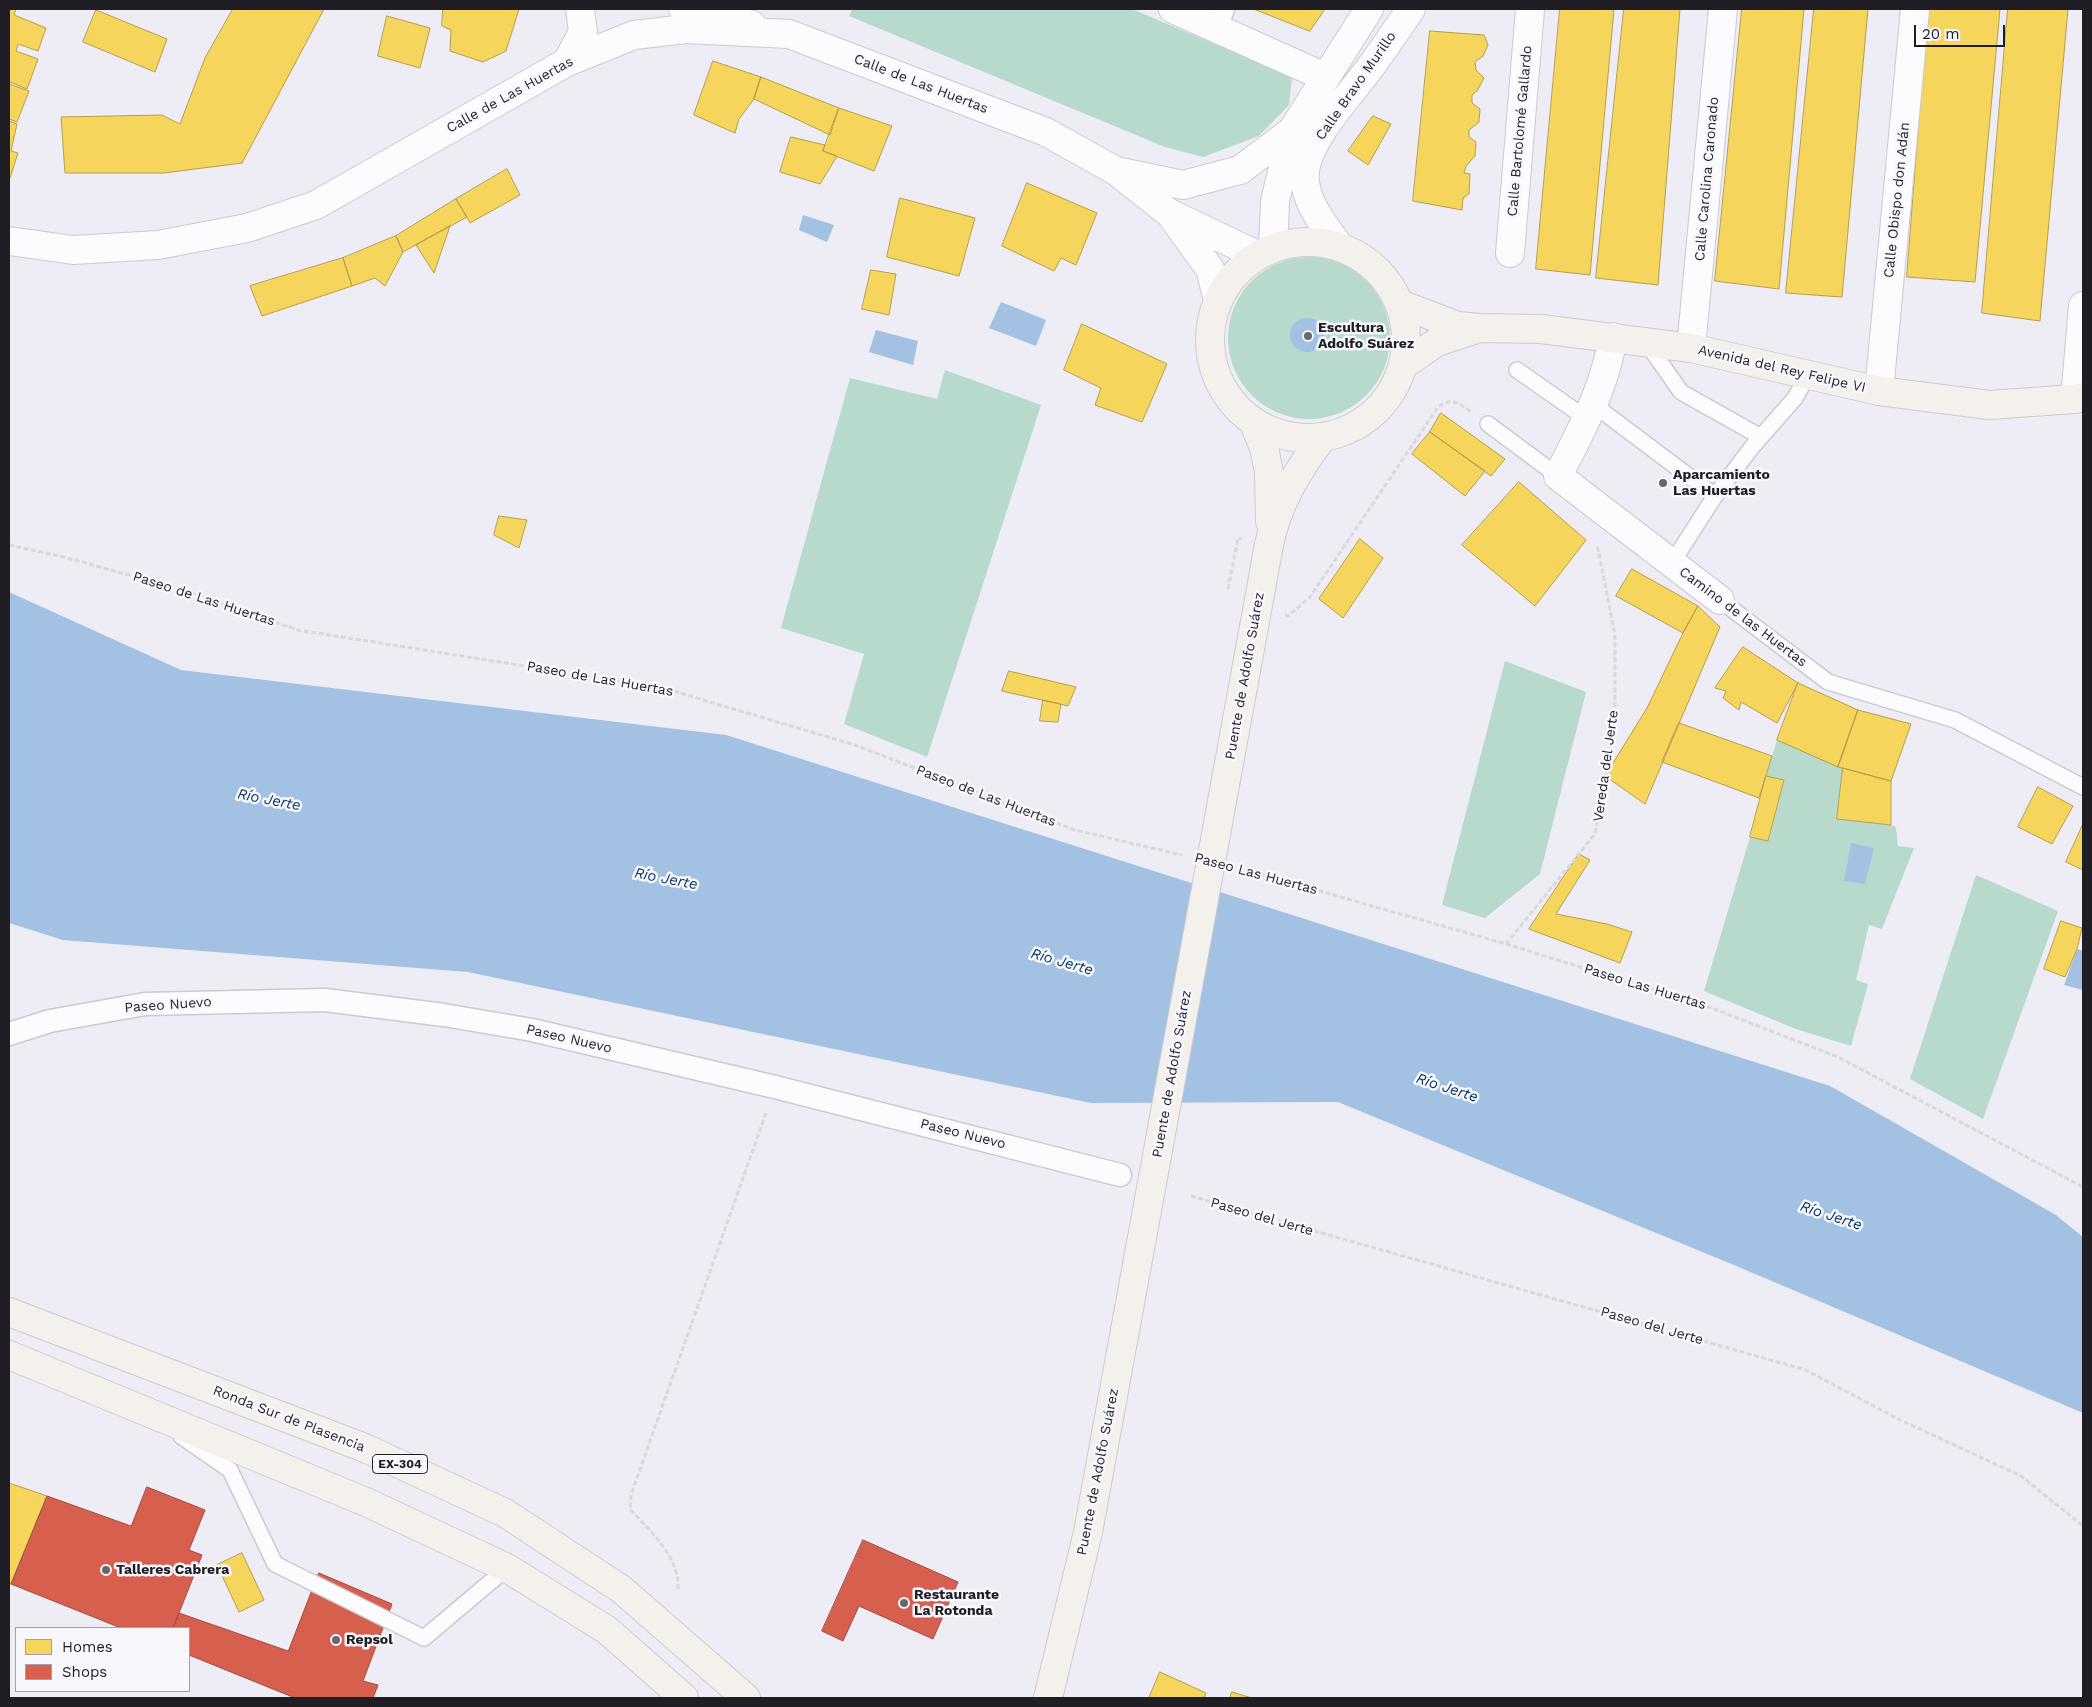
<!DOCTYPE html>
<meta charset="utf-8">
<style>
body{margin:0}
#map{position:relative;width:2092px;height:1707px;overflow:hidden;background:#eeecf5;font-family:"Work Sans",sans-serif}
canvas{display:block}
.frame{position:absolute;inset:0;border:10px solid #1f1e24;pointer-events:none}
.legend{position:absolute;left:15px;top:1627px;width:175px;height:65px;box-sizing:border-box;background:#f8f7fe;border:1px solid #a1a0a7;margin:0;padding:6px 9px;list-style:none;font-size:15px;color:#1f1e24}
.legend li{display:flex;align-items:center;gap:10px;height:25px}
.legend b{width:25px;border:1px solid #a1a0a7}
.scale{position:absolute;left:1914px;top:25px;width:91px;height:22px;box-sizing:border-box;border:2px solid #1f1e24;border-top:0;padding-left:6px;font-size:15px;line-height:18px;white-space:nowrap;color:#1f1e24;-webkit-text-stroke:4px #f8f7fe;paint-order:stroke}
</style>
<div id="map">
<canvas width="2092" height="1707"></canvas>
<div class="frame"></div>
<ul class="legend">
<li><b style="height:14px;background:#f6d55c"></b>Homes</li>
<li><b style="height:14px;background:#d6604d"></b>Shops</li>
</ul>
<div class="scale">20 m</div>
</div>
<script>
const ctx = document.querySelector('canvas').getContext('2d');
ctx.lineJoin = 'round';
function fillPath(path, color) { ctx.fillStyle = color; ctx.fill(path, 'evenodd'); }
function strokePath(path, color, width, dash) { ctx.strokeStyle = color; ctx.lineWidth = width; ctx.lineCap = dash ? 'butt' : 'round'; ctx.setLineDash(dash || []); ctx.stroke(path); }
function write(font, color, halo, rows, align = 'center') {
  ctx.font = font + ' "Work Sans",sans-serif'; ctx.lineWidth = 5; ctx.setLineDash([]); ctx.textBaseline = 'middle'; ctx.strokeStyle = halo; ctx.fillStyle = color; for (const [text, x, y, turn = 0] of rows) {
    ctx.save(); ctx.translate(x, y); ctx.rotate((+turn || 0) * Math.PI / 180); ctx.textAlign = isNaN(turn) ? turn : align; if (halo) ctx.strokeText(text, 0, 0); ctx.fillText(text, 0, 0); ctx.restore();
  }
}
fillPath(new Path2D(`
 M852 9H1132L1292 77 1289 105 1259 136 1203 157 1165 147 849 16Z
 M1228 338a81 81 0 1 1 162 0a81 81 0 1 1-162 0Z
 M945 370 1041 405 927 757 844 724 864 654 781 628 850 378 937 399Z
 M1505 661 1586 692 1540 874 1485 918 1442 905Z
 M1777 740 1843 768 1837 819 1891 825 1896 827 1898 846 1914 848 1882 929 1869 925 1856 980 1868 984 1851 1046 1796 1029 1704 991 1750 837 1769 841 1784 780 1766 776Z
 M1976 875 2058 911 1983 1119 1910 1079Z`), '#b7dacc');
fillPath(new Path2D(`
 M803 215 834 225 827 242 799 230Z
 M1001 302 1046 320 1036 346 989 328Z
 M1290 335a17 17 0 1 1 34 0a17 17 0 1 1-34 0Z
 M876 330 918 341 913 365 869 352Z
 M9 592 181 670 726 735 1830 1086 2056 1215 2083 1237V1413L1734 1265 1338 1102 1091 1103 468 972 63 940 9 923Z
 M1851 843 1874 848 1865 884 1844 881Z
 M2077 949 2083 951V990L2064 985Z`), '#a2c1e3');
const homes = new Path2D(`
 M9 9H16L14 15 46 28 38 51 18 44 16 51 38 59 27 89 10 82 9 84 29 91 17 122 9 119Z
 M233 9H324L242 163 164 173H65L61 117 162 115 180 124 205 58Z
 M443 9H519L506 51 483 62 450 51 451 30 442 26Z
 M1254 9H1325L1310 31Z
 M1560 9H1614L1590 275 1536 269Z
 M1624 9H1680L1658 285 1596 278Z
 M1742 9H1804L1779 289 1715 281Z
 M1814 9H1868L1842 297 1786 293Z
 M1928 9H2000L1975 282 1907 277Z
 M2008 9H2068L2040 321 1982 313Z
 M96 10 167 39 155 72 83 42Z
 M387 16 430 28 420 68 378 56Z
 M1430 31 1484 35 1488 45 1483 56 1475 62 1476 70 1484 78 1477 91 1472 95V103L1480 109 1479 122 1469 130V137L1476 142 1475 156 1466 166 1464 173 1470 174 1469 194 1463 198 1462 210 1413 201Z
 M713 61 761 77 754 99 739 119 735 133 694 115Z
 M761 77 839 108 830 135 754 99Z
 M839 108 892 126 874 171 823 151Z
 M1373 116 1391 124 1368 165 1348 151Z
 M9 121 17 124 11 151 18 153 9 181Z
 M791 137 825 145 823 151 837 156 820 184 780 172Z
 M507 169 520 195 470 223 456 199Z
 M1027 183 1097 213 1076 265 1061 258 1054 271 1002 246Z
 M900 198 975 218 959 276 887 257Z
 M456 199 467 217 403 252 396 236Z
 M450 226 434 273 416 245Z
 M396 236 403 252 385 286 375 278 352 286 343 258Z
 M343 258 352 286 262 316 250 286Z
 M871 270 896 274 889 315 862 309Z
 M1082 324 1167 364 1142 422 1095 405 1101 388 1064 370Z
 M1441 413 1505 459 1491 476 1430 432Z
 M1430 432 1485 471 1465 496 1412 454Z
 M1519 482 1586 540 1535 606 1462 545Z
 M499 516 527 520 519 548 494 535Z
 M1360 539 1383 558 1343 618 1319 599Z
 M1632 569 1698 606 1683 633 1616 596Z
 M1698 606 1720 627 1645 804 1605 776 1647 708 1683 633Z
 M1743 647 1798 683 1777 723 1741 702 1739 710 1723 698 1726 691 1715 688Z
 M1009 671 1076 687 1068 706 1002 691Z
 M1798 683 1858 710 1838 767 1777 740Z
 M1043 700 1061 704 1058 722 1040 721Z
 M1858 710 1911 724 1891 781 1838 767Z
 M1679 723 1772 756 1759 798 1662 762Z
 M1843 768 1891 781V825L1837 819Z
 M1766 776 1784 780 1768 841 1750 837Z
 M2038 787 2073 806 2052 844 2018 827Z
 M2083 824V870L2066 862Z
 M1579 854 1590 860 1556 914 1607 924 1632 932 1620 963 1529 929Z
 M2061 921 2082 928 2077 949 2065 977 2044 969Z
 M9 1483 47 1496 11 1584H9Z
 M242 1553 264 1600 239 1612 217 1565Z
 M1160 1672 1206 1693 1204 1698H1149Z
 M1232 1692 1252 1698H1230Z`);
fillPath(homes, '#f6d55c');
strokePath(homes, '#b69e4b', 1);
const shops = new Path2D(`
 M147 1487 205 1510 189 1550 202 1555 173 1628H121L11 1584 47 1496 131 1526Z
 M863 1540 958 1582 933 1639 859 1606 843 1641 822 1631Z
 M319 1573 392 1604 363 1681 378 1685 373 1698H295L189 1655V1628H173L179 1613 288 1651Z`);
fillPath(shops, '#d6604d');
strokePath(shops, '#9f4c41', 1);
const service = new Path2D(`
 M1646 342 1681 392 1761 437
 M1517 370 1587 419
 M1594 405 1715 496
 M1488 424 1558 476
 M1672 563 1715 496 1752 447 1795 398 1808 375
 M1720 600 1828 682 1955 720 2083 787
 M181 1436 230 1470 275 1564 424 1638 507 1568`);
const pedestrian = new Path2D(`
 M1216 28 1223 9
 M9 1034 50 1021 145 1004 325 1000 444 1015 532 1030 775 1087 1120 1175`);
const minor = new Path2D(`
 M683 9 752 25
 M1173 9 1325 77
 M567 62 583 32 580 9
 M1116 171 1183 185 1240 170 1292 131
 M1340 247C1325 227 1302 199 1305 172 1308 139 1349 96 1369 69 1384 49 1397 29 1411 9
 M1273 248 1275 201 1292 131 1369 9
 M1510 253 1530 9
 M1613 337C1604 391 1582 428 1558 476L1720 600
 M1691 348 1723 9
 M1879 391 1915 9
 M2075 399 2083 306`);
const secondary = new Path2D(`
 M1173 218 1210 269 1218 300
 M9 241 73 250 158 245 247 228 316 205 567 62 634 35 686 29 789 34 1046 132 1116 171 1169 213 1257 255`);
const primary = new Path2D(`
 M1210 340a98 98 0 1 1 196 0a98 98 0 1 1-196 0Z
 M1400 304 1458 326 1480 328 1541 329 1691 348 1879 391 1989 405 2075 399 2083 397
 M1405 364 1437 342 1477 329
 M1254 423 1264 448 1269 472 1270 521
 M1269 545C1277 505 1297 471 1322 438
 M9 1312 365 1448 505 1513 621 1589 746 1698
 M9 1355 366 1502 507 1568 607 1630 684 1698
 M1048 1698 1088 1532`);
strokePath(service, '#cbcad1', 18);
strokePath(pedestrian, '#cbcad1', 25);
strokePath(minor, '#cbcad1', 30);
strokePath(secondary, '#cbcad1', 30);
strokePath(primary, '#cccbcf', 30);
strokePath(new Path2D(`
 M9 545 64 557 183 590 298 630 663 688 855 745 1075 830 1182 855
 M1228 589 1238 538 1242 539
 M1285 615 1288 616 1310 597 1438 407C1453 397 1458 403 1471 412
 M1239 868 1506 944 1712 1008 1838 1057 2083 1187
 M1506 944 1595 834 1615 721V635L1597 544
 M1191 1196 1806 1370 1898 1419 2021 1476 2083 1526
 M678 1589C680 1557 650 1531 630 1509L631 1495 766 1113`), '#d9d8db', 3, [5, 2.5]);
strokePath(service, '#fcfcfe', 15);
strokePath(pedestrian, '#fcfcfe', 22);
strokePath(minor, '#fcfcfe', 28);
strokePath(secondary, '#fcfcfe', 28);
strokePath(primary, '#f4f0ec', 28);
const primaryBridge = new Path2D(`
 M1088 1532 1269 545`);
strokePath(primaryBridge, '#cccbcf', 30, []);
strokePath(primaryBridge, '#f4f0ec', 28);
for (const [x, y, r, color] of [
 [1308,336,5,"#67666d"],
 [1663,483,5,"#67666d"],
 [106,1570,5,"#67666d"],
 [904,1603,5,"#67666d"],
 [336,1640,5,"#67666d"]
]) { const dot = new Path2D(); dot.arc(x, y, r, 0, 2 * Math.PI); ctx.fillStyle = color; ctx.fill(dot); strokePath(dot, '#f8f7fe', 2); }
for (const [x, y, w] of [
 [400,1464,55]
]) { const box = new Path2D(); box.roundRect(x - w / 2, y - 9.5, w, 19, 4); ctx.fillStyle = '#f8f7fe'; ctx.fill(box); strokePath(box, '#1f1e24', 1); }
write('bold 12px', '#1f1e24', null, [
 ["EX-304",400,1464]
]);
write('14px', '#1f1e24', '#f8f7fe', [
 ["Calle de Las Huertas",921,84,21],
 ["Calle Bravo Murillo",1356,86,-55],
 ["Calle de Las Huertas",510,95,-29],
 ["Calle Bartolomé Gallardo",1520,131,-85],
 ["Calle Carolina Caronado",1707,179,-85],
 ["Calle Obispo don Adán",1897,200,-84],
 ["Avenida del Rey Felipe VI",1782,369,13],
 ["Paseo de Las Huertas",204,599,18],
 ["Camino de las Huertas",1743,617,37],
 ["Puente de Adolfo Suárez",1245,676,-80],
 ["Paseo de Las Huertas",600,679,10],
 ["Vereda del Jerte",1606,766,-82],
 ["Paseo de Las Huertas",986,796,21],
 ["Paseo Las Huertas",1256,874,15],
 ["Paseo Las Huertas",1645,987,17],
 ["Paseo Nuevo",168,1005,-4],
 ["Paseo Nuevo",569,1039,13],
 ["Puente de Adolfo Suárez",1172,1074,-80],
 ["Paseo Nuevo",963,1134,14],
 ["Paseo del Jerte",1262,1217,16],
 ["Paseo del Jerte",1652,1326,16],
 ["Ronda Sur de Plasencia",289,1419,21],
 ["Puente de Adolfo Suárez",1098,1472,-79]
]);
write('bold 14px', '#1f1e24', '#f8f7fe', [
 ["Escultura",1318,328],
 ["Adolfo Suárez",1318,344],
 ["Aparcamiento",1673,475],
 ["Las Huertas",1673,491],
 ["Talleres Cabrera",116,1570],
 ["Restaurante",914,1595],
 ["La Rotonda",914,1611],
 ["Repsol",346,1640]
], 'left');
write('italic 15px', '#02365f', '#f8f7fe', [
 ["Río Jerte",269,800,11],
 ["Río Jerte",666,879,11],
 ["Río Jerte",1062,962,16],
 ["Río Jerte",1447,1088,18],
 ["Río Jerte",1831,1216,18]
]);
</script>
